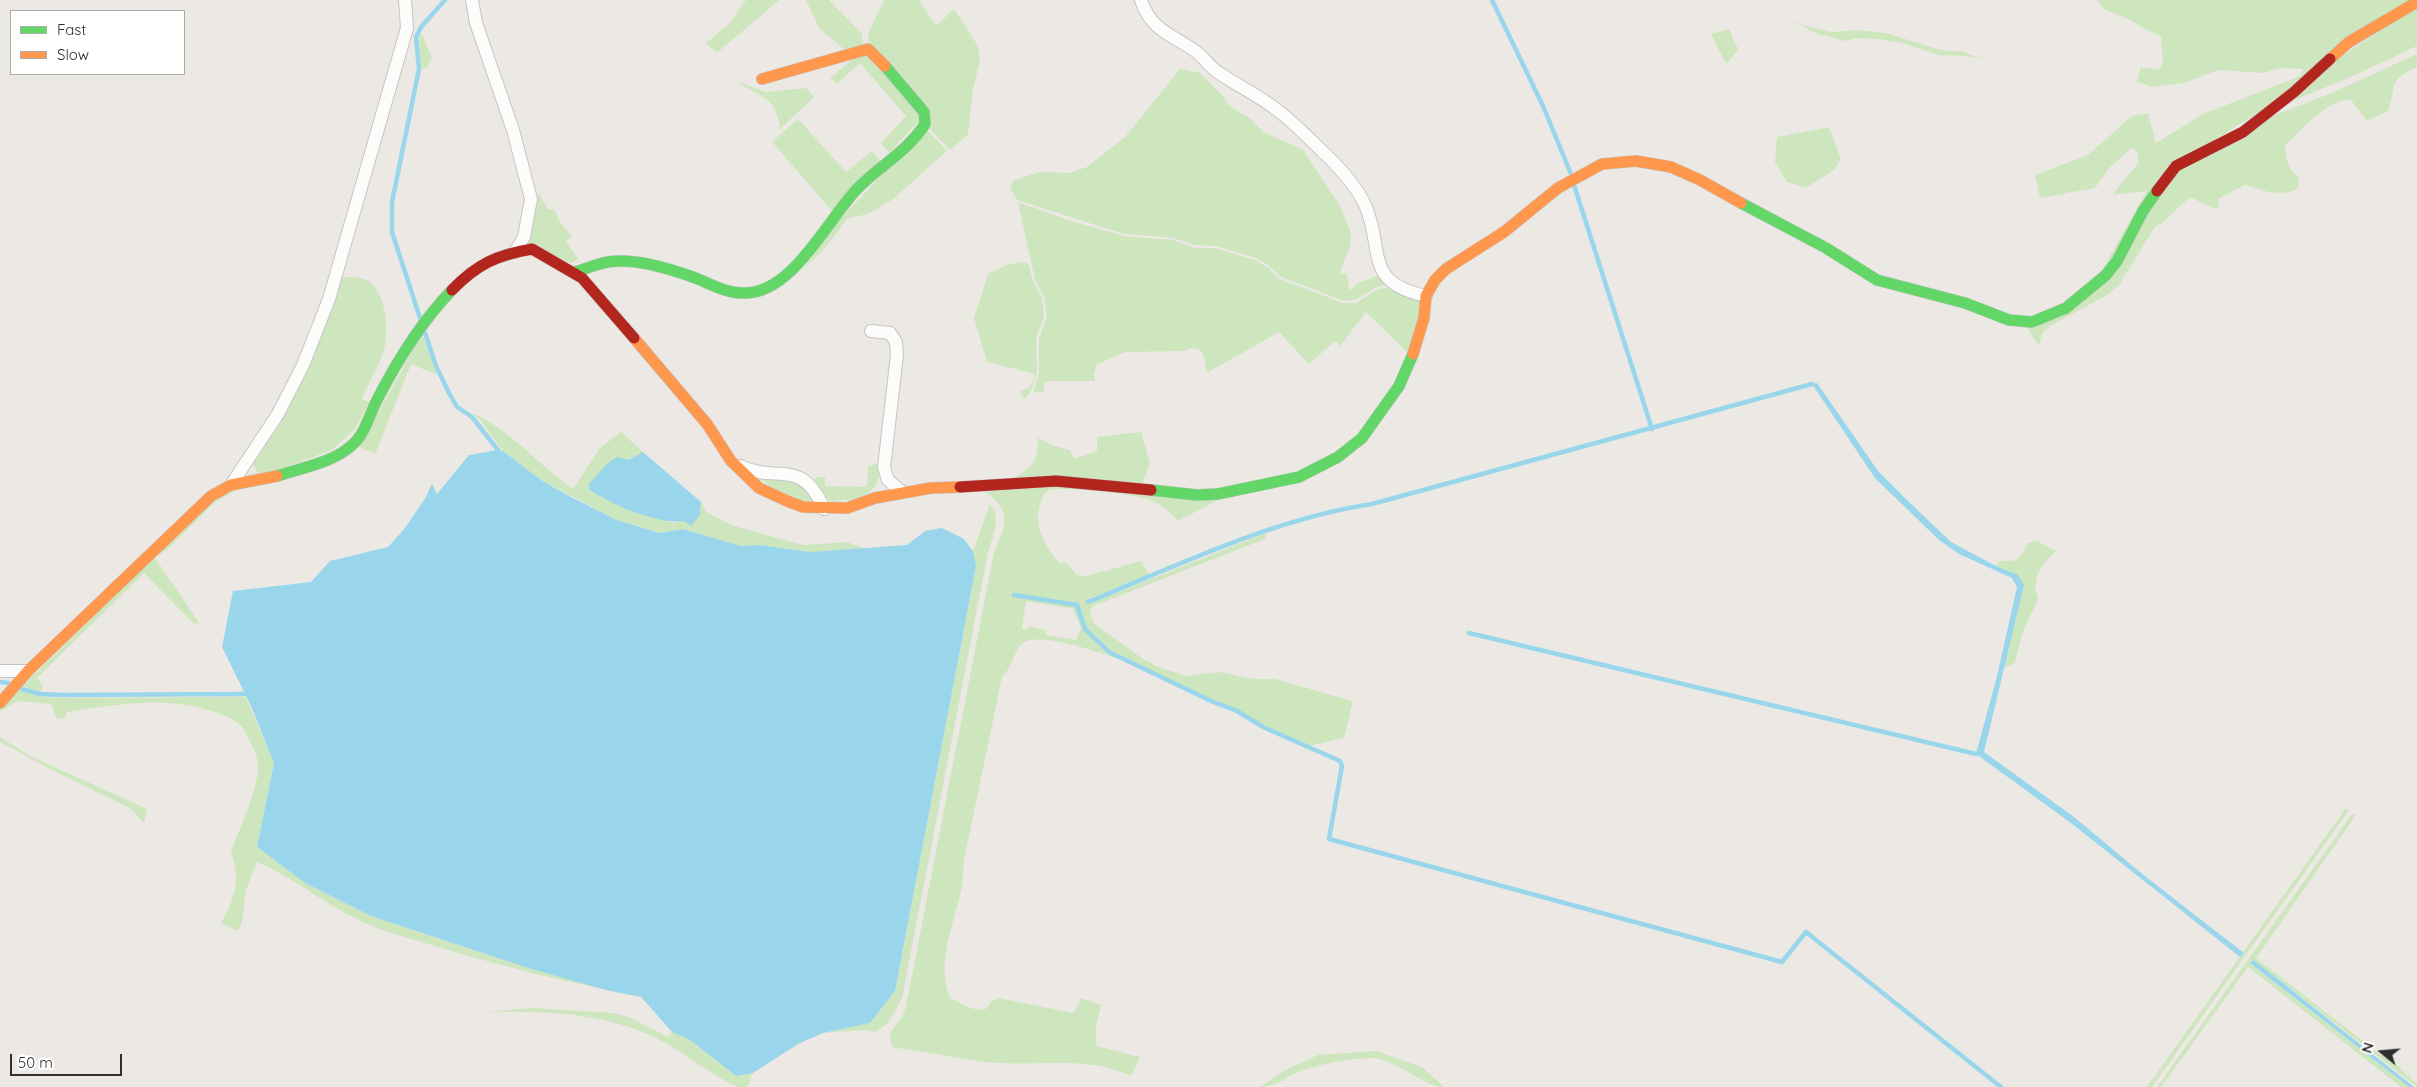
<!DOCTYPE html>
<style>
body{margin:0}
#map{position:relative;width:2417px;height:1087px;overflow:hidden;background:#ece8e4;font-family:Quicksand,sans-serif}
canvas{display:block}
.legend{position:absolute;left:10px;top:10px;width:175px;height:65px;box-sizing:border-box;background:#fff;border:1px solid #ababab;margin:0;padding:6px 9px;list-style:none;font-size:15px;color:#2e2e2e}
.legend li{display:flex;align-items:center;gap:10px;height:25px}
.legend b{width:25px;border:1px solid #ababab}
.north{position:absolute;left:2357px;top:1027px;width:50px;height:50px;-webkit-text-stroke:4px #fff;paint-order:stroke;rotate:287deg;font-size:14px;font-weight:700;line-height:20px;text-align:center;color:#2e2e2e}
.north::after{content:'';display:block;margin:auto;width:18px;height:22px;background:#2e2e2e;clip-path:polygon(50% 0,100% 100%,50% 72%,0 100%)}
.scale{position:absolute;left:10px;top:1054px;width:112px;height:22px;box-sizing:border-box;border:2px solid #2e2e2e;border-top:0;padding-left:6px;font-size:15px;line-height:18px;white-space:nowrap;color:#2e2e2e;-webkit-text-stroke:4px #fff;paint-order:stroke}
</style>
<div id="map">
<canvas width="2417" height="1087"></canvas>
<ul class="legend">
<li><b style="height:6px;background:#63d668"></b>Fast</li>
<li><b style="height:6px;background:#ff974d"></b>Slow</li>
</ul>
<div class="north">N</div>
<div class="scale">50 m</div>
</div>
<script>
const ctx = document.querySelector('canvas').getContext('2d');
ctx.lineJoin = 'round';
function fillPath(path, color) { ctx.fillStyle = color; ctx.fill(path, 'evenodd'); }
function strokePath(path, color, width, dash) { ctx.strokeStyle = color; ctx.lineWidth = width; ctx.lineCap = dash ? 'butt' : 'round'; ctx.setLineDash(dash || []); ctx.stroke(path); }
fillPath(new Path2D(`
 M746 0H779L717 53 706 43 728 25Z
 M806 0H829L862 34 863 45 845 50 819 28Z
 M884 0H919L936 26 954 9 978 46 980 61 973 89 968 134 950 150 926 125 870 49 868 34Z
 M2098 0H2417L2292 91 2191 155 2102 270 2147 191 2112 195 2139 162 2137 151 2132 148 2110 167 2095 188 2040 198 2035 175 2088 155 2132 116 2148 113 2156 143 2203 114 2300 76 2303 69 2283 68 2262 73 2218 70 2184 83 2152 87 2137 82 2141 67 2159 70 2163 63 2161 36C2148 32 2139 25 2128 19 2117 13 2103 13 2098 0Z
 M2417 5V46L2353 76 2290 102 2316 74Z
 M1792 20 1806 26 1832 32 1856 30 1886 33 1944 51H1960L1983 59 1965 56 1939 55 1899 42 1875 39 1857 38 1845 41 1815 33Z
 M1730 29 1735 44 1739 49 1726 64 1711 34Z
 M421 32 432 58 427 68 421 69 419 40Z
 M867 52 922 118 889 153 881 143 906 116 860 63 837 84 830 78 858 55Z
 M2417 54V67C2385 82 2398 85 2388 111L2367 121 2351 100C2323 101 2306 127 2285 145 2286 160 2287 167 2299 178L2298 189C2279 197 2264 191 2245 185L2218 199 2219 207 2215 209 2190 197 2163 222 2155 227 2119 285 2109 294 2050 326 2042 333 2039 346 2026 326 2078 304 2175 172 2273 116 2334 92Z
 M1180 69 1200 73 1224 97 1229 106 1250 118 1263 132 1303 150 1340 206 1351 233 1350 246 1340 273 1347 275 1350 291 1357 283 1381 275 1389 284 1377 287 1355 300 1344 301 1281 277 1268 265 1255 258 1216 246 1195 245 1173 238 1124 234 1017 200 1010 187 1014 180 1040 172 1069 173 1087 167 1125 137Z
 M737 81 765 92 807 88 814 97 780 129C775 92 760 100 737 81Z
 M798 119 846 172 872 151 881 161 834 213 772 142Z
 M1829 127 1841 159 1835 169 1806 188 1787 182 1775 162 1777 137Z
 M925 128 947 151 893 199 868 214 848 218 826 247 803 270 835 225Z
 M539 194 548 209H554L560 222 572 237 566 241 578 259 571 263 529 244 537 196Z
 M1018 202 1071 221 1124 236 1173 240 1194 248H1215L1255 260 1267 267 1280 279 1343 303H1356L1378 289 1392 287 1423 298 1409 354 1366 312 1340 346 1335 341 1309 364 1279 332 1207 373C1204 357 1204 342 1184 351L1126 352 1097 364 1094 374 1095 381H1045L1043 393 1033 392 1039 373V339L1047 316 1044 297 1035 280Z
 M1022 262 1028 263 1033 281 1042 298 1044 316 1036 338 1037 372 1031 391 1024 399 1020 392 1030 386 1035 377 1032 373 987 362 974 318 988 274 1006 265Z
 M340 277C347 278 357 276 364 279 387 287 390 334 383 353 377 369 368 383 362 399L369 402 356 428 332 450 262 476 256 470 253 462Z
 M422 334 437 375 411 364 375 454 359 447Z
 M472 413C510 429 538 465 573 489L600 448 621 432 643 452 629 460 599 497 674 523 700 515 701 502 707 512 731 525 766 535 804 545 847 542 866 549 811 552 759 545 741 546 683 529 661 533 617 520 541 480 503 451 480 420Z
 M1141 432 1150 463 1141 487 1009 481C1030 468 1038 465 1038 438L1054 446 1070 450 1074 459 1097 451V437Z
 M881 463C878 498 861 498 832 502L826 497 814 480 817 477H825V486L867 487 868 466Z
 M755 474 799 480 820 506 783 497Z
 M1056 484 1218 500 1178 521C1170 511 1159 503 1147 499 1133 494 1061 485 1048 491 1043 493 1042 499 1040 504 1033 527 1045 545 1059 563L1066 562 1077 575 1087 576 1141 561 1149 575 1088 599 1089 604 1266 533 1265 539 1093 606 1090 611 1091 617 1095 624 1143 659 1156 666 1186 676 1219 672 1253 679H1275L1353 701 1344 738 1309 746 1264 726 1238 710 1212 700 1110 651 1086 628 1078 604 1014 594V596L1076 606C1083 635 1103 651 1129 663 1110 656 1038 629 1022 644 1012 654 1014 665 1002 677L964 860C963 869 963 878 962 887 955 922 935 963 950 998 961 1003 973 1012 986 1009L991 1002 999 998 1074 1013 1081 998 1101 1005 1096 1026V1046L1140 1057 1131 1076C1089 1056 1044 1066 999 1063 965 1061 931 1052 897 1048L893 1047C885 1031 896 1027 903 1015 906 1008 907 998 909 991L994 552C1006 525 1012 512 986 492ZM1026 601 1073 609 1081 629 1076 640 1046 635 1045 630 1029 626 1028 630 1022 629Z
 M234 492 214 503 169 548 155 558 200 624 193 623 144 573 37 678 43 687 40 692 23 686 214 498Z
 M990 504C1002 518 993 536 988 552L902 998 888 1023 875 1032 863 1030 823 1033 870 1023 895 991 976 566 973 551Z
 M2037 541 2056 551 2044 563 2038 573 2035 588 2038 599 2022 634 2015 663 2003 668 2024 585 1996 566 2000 561C2019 561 2019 561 2028 543Z
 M16 689 43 697 70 698 246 697 274 763 257 847 305 883 371 916 528 968 641 997C571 983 503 967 435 946 409 938 382 932 359 920 323 903 293 877 257 862L246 890 242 922 238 931 221 923C235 899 241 878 231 852 239 829 259 789 258 765 257 756 254 749 249 740 247 736 245 731 242 727 235 718 223 715 212 711 161 695 117 705 66 712V717L57 719 51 704 17 701 0 712V707Z
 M0 737 30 756 147 809 144 823 130 808 56 772 0 742Z
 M2346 808 2349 810 2152 1087H2147Z
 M2353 813 2356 815 2256 958 2381 1055 2396 1064 2417 1084V1087L2254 960 2251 964 2409 1087H2401L2248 967 2161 1087H2157Z
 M531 1008 614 1013 631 1018 668 1037 672 1032 690 1040 736 1076 753 1073 747 1087H737C709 1074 686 1053 658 1039 604 1012 544 1011 485 1012Z
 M1376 1051 1422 1067 1444 1087C1422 1087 1397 1058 1370 1058 1347 1059 1320 1064 1298 1072 1285 1078 1275 1087 1260 1087L1287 1069 1318 1055Z`), '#cee6be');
fillPath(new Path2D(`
 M1817 383 1878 471 1907 500 1951 542 1996 566 2018 575 2024 585 1984 752 2074 817 2146 877 2244 953 2240 957 2071 823 1976 754 1997 676 2017 587 2012 578 1959 554 1939 540 1875 478 1812 384Z
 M498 450 503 451 541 480 571 497 617 520 660 533 683 529 741 546 759 545 811 552 907 545 925 531 942 528 964 539 973 551 976 566 895 991 870 1023 823 1033 798 1044 753 1073 736 1076 690 1040 672 1032 641 997 606 990 528 968 371 916 305 883 257 847 274 763 251 706 222 647 233 591 311 582 330 561 388 547 405 528 426 497 432 484 437 494 469 455Z
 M643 452 701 502 700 515 691 526 684 521C660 525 608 504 589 489V484L607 464 617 457 629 460Z
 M2254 960 2414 1087H2409L2250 963Z`), '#99d6ec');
strokePath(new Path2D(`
 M1492 0 1543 106 1571 174
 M1574 185 1652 429
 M420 318 392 232V202L419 69 416 37 421 27 445 0
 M425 333 436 366 449 393 457 407 472 417 498 450
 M1014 595 1077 605 1085 629 1109 652 1211 701 1237 711 1263 727 1340 761 1342 766 1329 839 1782 962 1806 932 2001 1087
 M1088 602C1181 564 1273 519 1372 504L1812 384
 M1469 633 1976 754
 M0 682 8 683
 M22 689 40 694 64 695 245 694`), '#99d6ec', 4.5);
const street = new Path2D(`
 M472 0 476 23 513 130 531 199 524 237 515 252
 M1141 0C1151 30 1170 34 1194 50 1203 56 1208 65 1216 71 1236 85 1258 95 1277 110 1293 122 1308 137 1322 151 1338 166 1357 186 1366 207 1384 252 1364 283 1426 296
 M871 331 890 333 896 342 897 355 884 467 888 480 902 492
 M740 466C778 484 801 456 824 509
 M231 485 278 414 303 365 329 299 407 28 405 0
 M0 671H28`);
const fast = new Path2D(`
 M1741 203 1826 248 1877 280 1965 303 2009 320 2032 322 2066 308 2106 275 2117 261 2143 211 2157 191
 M575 272C586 269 596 264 608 262 635 258 667 268 693 277 709 283 725 293 743 293 792 295 828 219 857 189 878 167 908 151 925 124L924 112 885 66
 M277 476C301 468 332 463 351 446 365 435 369 415 377 400 397 361 422 321 452 290
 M1151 490 1197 495 1218 494 1299 477 1338 457 1362 438 1399 386 1413 354`);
const slow = new Path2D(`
 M2330 59 2349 42 2417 2
 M762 79 868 49 885 66
 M634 338 707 424 731 461 759 488 787 501 803 507 847 508 875 498 931 488 960 487
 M1413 354 1424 318 1426 296 1435 280 1446 269 1504 232 1558 188 1602 164 1636 161 1671 167 1700 180 1741 203
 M0 703 28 671 211 496 231 485 277 476`);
const jam = new Path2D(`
 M2157 191 2176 166 2243 132 2294 92 2330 59
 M452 290C477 264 497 255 532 249L582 278 634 338
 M960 487 1056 481 1151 490`);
strokePath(street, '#c5c4c5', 14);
strokePath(fast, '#c5c4c5', 12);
strokePath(slow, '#c5c4c5', 12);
strokePath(jam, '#c5c4c5', 12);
strokePath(street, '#fcfcfb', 12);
strokePath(fast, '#63d668', 11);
strokePath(slow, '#ff974d', 11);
strokePath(jam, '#b3261e', 11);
</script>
